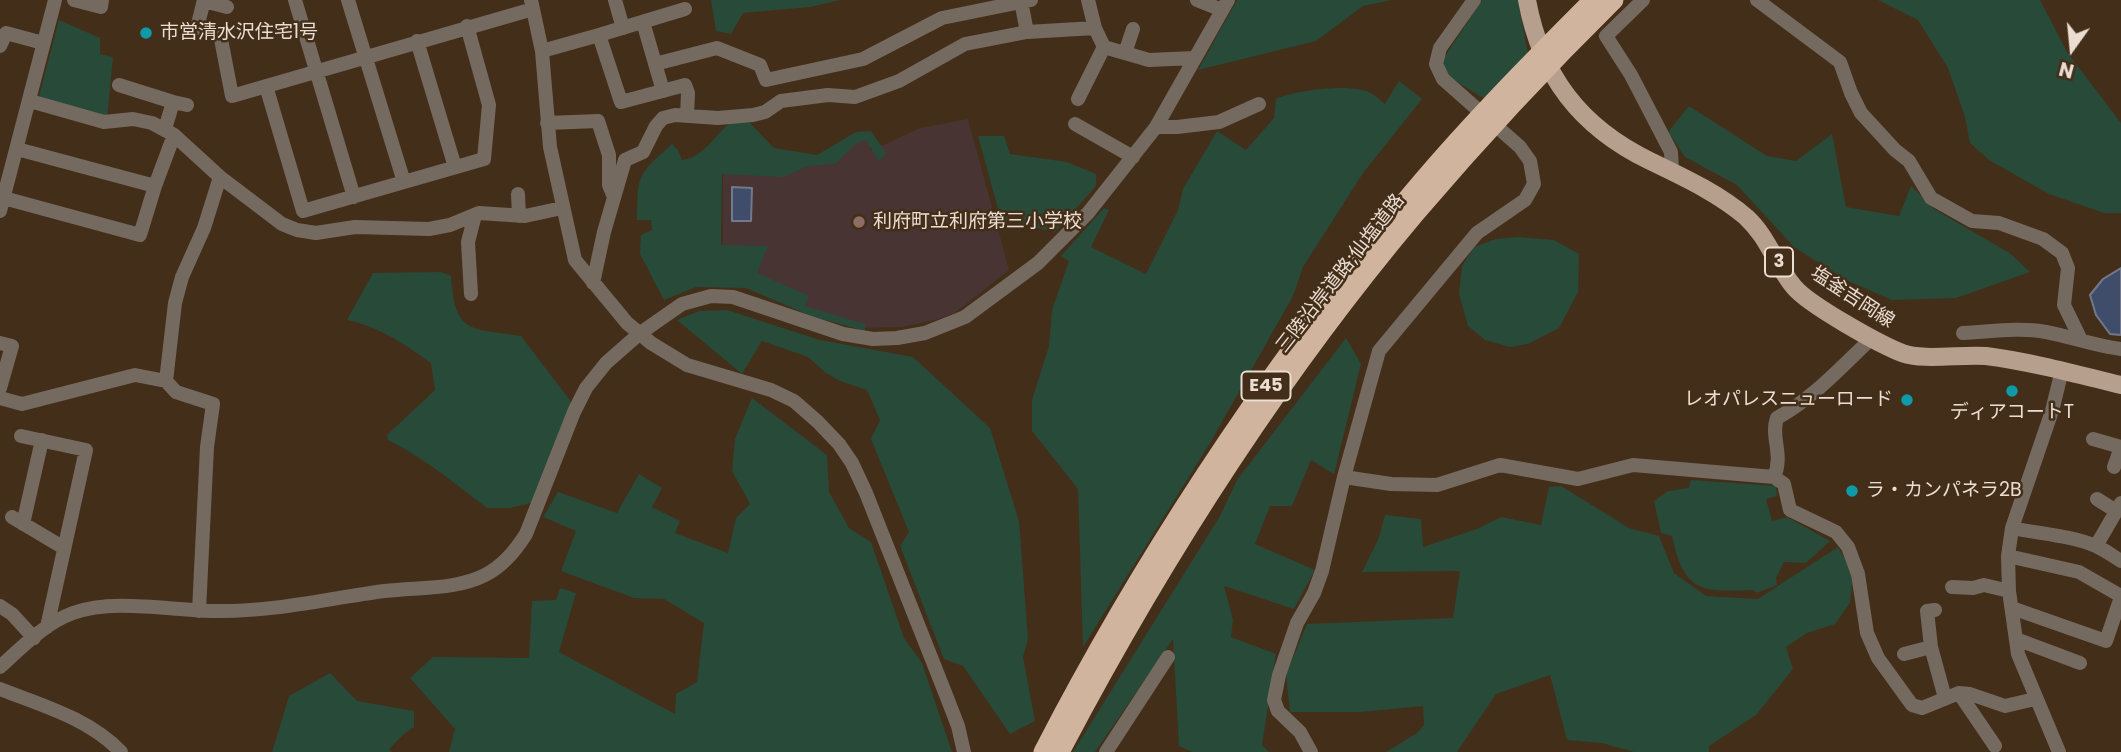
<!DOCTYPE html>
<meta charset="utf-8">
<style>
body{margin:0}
#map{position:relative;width:2121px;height:752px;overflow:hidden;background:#432e19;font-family:Poppins,sans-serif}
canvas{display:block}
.north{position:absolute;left:2037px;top:14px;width:70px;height:70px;-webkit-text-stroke:5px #432e19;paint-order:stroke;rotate:195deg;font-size:19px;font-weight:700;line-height:28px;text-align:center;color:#ebddd1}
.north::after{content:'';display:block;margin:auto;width:24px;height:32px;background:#ebddd1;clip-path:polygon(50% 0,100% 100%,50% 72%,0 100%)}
</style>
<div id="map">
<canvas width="2121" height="752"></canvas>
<div class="north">N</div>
</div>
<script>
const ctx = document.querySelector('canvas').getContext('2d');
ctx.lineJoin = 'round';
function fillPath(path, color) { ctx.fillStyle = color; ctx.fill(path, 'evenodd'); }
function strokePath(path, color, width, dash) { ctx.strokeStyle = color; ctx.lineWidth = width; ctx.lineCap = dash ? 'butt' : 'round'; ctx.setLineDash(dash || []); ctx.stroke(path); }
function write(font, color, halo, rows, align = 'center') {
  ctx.font = font + ' Poppins,"Noto Sans JP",sans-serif'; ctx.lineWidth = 5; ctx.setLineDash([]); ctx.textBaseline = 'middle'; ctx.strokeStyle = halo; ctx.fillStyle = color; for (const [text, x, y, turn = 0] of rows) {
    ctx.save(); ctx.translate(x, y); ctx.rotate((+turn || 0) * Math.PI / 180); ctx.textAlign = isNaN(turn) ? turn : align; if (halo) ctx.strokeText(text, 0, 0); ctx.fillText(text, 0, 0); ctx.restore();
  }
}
fillPath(new Path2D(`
 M968 119 1009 270 956 312 939 319 902 327 861 328 746 288 723 284V174H784L868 136 871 151 920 128Z`), '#493434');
fillPath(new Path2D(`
 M711 0H841L810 7 743 13 731 34 716 31Z
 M1237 0H1392L1363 6 1316 41 1198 70Z
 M1482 0H1518L1528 54 1483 98 1449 77 1442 61Z
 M1878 0H2040L2067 52 2121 123V213H2104L2049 194 1989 160 1970 143 1965 117 1948 68 1918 20Z
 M59 20 100 38V54L113 57 107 119 42 101 39 96Z
 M1399 81 1422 99 1363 173 1303 267 1293 296 1210 443 1083 647 1078 489 1032 431V400L1049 346 1052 310 1069 261 1061 256 1104 208 1109 210 1091 247 1146 274 1178 210 1183 189 1217 131 1246 150 1274 118 1276 99C1295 90 1347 84 1366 91 1373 93 1380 100 1385 104Z
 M1689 106 1767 156 1796 161 1832 134 1846 207 1899 216 1911 186 1934 209 2011 254 2030 272 1956 298 1892 300 1846 280 1794 247 1737 185 1685 157 1668 132Z
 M731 122 750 123 774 148 817 155 856 132 871 131 886 153 879 162 866 140 857 143 835 164 808 166 784 177 722 174 721 245 768 246 757 273 809 296 805 306 865 324V331L811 316 746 288 696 287 664 300 640 254 641 235 652 230 651 220H637C638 173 637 176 672 144L678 150 682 160C704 158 716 133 731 122Z
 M978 136H1004L1010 154 1067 162 1096 174V186L1055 232 1001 220Z
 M1518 237 1554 240 1579 254 1578 292 1559 328 1528 344 1510 347 1485 340 1468 326 1459 294 1462 266 1474 247 1496 239Z
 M441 272 451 276C455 335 470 328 521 336L572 403 535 502 510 508H487C454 483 426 459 388 440L387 435 435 390 431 363C404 344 380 327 347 320L373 273Z
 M727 310 820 340 913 357 990 428 1019 521 1028 639 1023 657 1035 721 1010 734 963 666 944 659 900 546 909 532 871 439 880 420 867 390 840 381 826 373 808 357 762 341 742 374 677 320 699 311Z
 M1346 338 1361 364 1334 474 1311 460 1292 506H1270L1255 544 1315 570 1294 609 1224 586 1233 620 1231 637 1276 654 1262 745 1269 752H1192L1179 746 1173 639 1095 752H1073L1220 516 1237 480Z
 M752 398 827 455 829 492 849 528 871 542 904 638 922 663 952 752H449L455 729 410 678 433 657 529 658 532 601 556 600 560 588 576 593 559 652 675 714 676 694 697 682 704 623 664 599 634 598 561 571 576 531 543 517 558 492 617 513 639 474 662 488 652 507 680 521 675 533 728 553 736 518 750 504 732 471 735 439Z
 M1691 480 1776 486 1777 496 1766 499 1772 521 1787 517 1830 541 1806 563 1784 562 1776 578 1777 585 1757 593 1754 590C1701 592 1684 593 1672 536L1661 533 1654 501 1668 491 1689 488Z
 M1561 486 1629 528 1659 536 1674 573 1706 596 1758 599 1838 547 1853 573 1850 603 1835 624 1807 633 1786 647 1793 669 1756 715 1709 746V752H1634L1602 743 1567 740 1550 675 1496 694 1457 752H1386L1417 733 1424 725 1423 706 1361 712H1290L1286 674 1307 624 1453 618 1460 571 1362 572 1378 540 1385 515 1421 519 1423 547 1477 529 1501 517 1541 525 1549 487Z
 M330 673 357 701 414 711V727L403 735 389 749 392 752H272L289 696Z`), '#284a38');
const water = new Path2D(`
 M732 187 752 188 751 221H732Z
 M2121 268V335L2110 334 2096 315 2090 295 2103 279Z`);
fillPath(water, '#3f4d6b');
strokePath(water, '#73788a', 2);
strokePath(new Path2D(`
 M74 0 101 7 102 0
 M204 0 197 28 220 34 232 96 533 9
 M295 0 354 197
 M348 0 404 182
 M531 0 542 51 550 147 575 260 627 323 651 343 687 365 771 390 794 401 818 422 839 444 852 463 866 493 946 695 958 726 964 752
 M615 0 623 28
 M1088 0 1095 28
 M1197 0 1222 10
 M1474 0 1440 48 1436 64 1443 79 1520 147 1530 161 1534 184 1525 200 1477 233 1379 351 1344 477 1391 484 1437 485 1500 465 1578 479 1633 465 1774 477 1784 484 1790 510 1836 532 1848 547 1858 574 1867 633 1878 658 1912 705 1922 708 1959 693 1970 694 2005 706 2035 699
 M1643 0 1606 36 1631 75 1671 152 1672 172
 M1757 0 1840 62 1851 93 1861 113 1895 150 1909 161 1931 198 1972 221 1999 223 2043 239 2062 253 2068 268 2064 305 2081 340
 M204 1 227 7
 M1021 1 1027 32
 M643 22 663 91
 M599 35 685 9
 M417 41 455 167
 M0 46 6 33 43 43
 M542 51 599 35 621 102 685 85 688 93 687 116
 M1125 53 1133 29
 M655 64 717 48 760 65 766 80 863 59 942 18 1031 0
 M119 85 173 102
 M266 86 303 211 484 159 489 105 467 26
 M1078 99 1104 47 1149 60 1194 58
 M547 123 598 121 609 155V185L614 197
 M1075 124 1133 157
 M1156 127H1177L1219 122 1259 104
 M165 129 173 102 187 105
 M220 177 282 224 297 230 316 233 355 227 429 229 450 225 479 213 525 216 562 208
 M155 186 174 135
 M518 194 519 216
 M0 197 140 235 155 186 17 149
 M0 211 55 0
 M593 283 604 232 625 160 643 152 656 126 663 118 675 115 718 118 753 115 765 112 781 101 828 95 855 97 899 81 965 44 1027 32 1095 28 1104 47
 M471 294 468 242 475 215
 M1963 333C1989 332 2019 327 2046 332 2072 337 2095 346 2121 349
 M0 343 12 346 0 388
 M166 381 176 392 213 404 207 447 199 611
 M0 398 22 404 135 375 166 381 175 303 182 277 204 228 220 177 174 135 152 123 133 119 104 122 30 101
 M21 436 86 450 47 627
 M2093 439 2121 447 2114 467
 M1774 477C1784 454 1770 437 1777 418 1814 398 1843 365 1872 338
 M2097 499 2116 511
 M12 517 64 548
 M23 524 42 440
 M2012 528C2040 534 2069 535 2096 546 2105 550 2113 556 2121 561
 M2096 546 2121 503
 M2008 556 2079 572 2121 596
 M1952 587 1973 588 1984 585 2009 591
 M0 606 12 614 34 638
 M2012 608 2106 641 2121 597
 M2016 639 2080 663
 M1931 647 1927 611 1935 610
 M1904 654 1931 647 1945 698
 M0 667C22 647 45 623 73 613 115 598 172 611 216 611 274 612 329 598 385 591 417 587 456 590 485 575 503 566 516 550 526 534L574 412 586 388 606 363 639 334 682 304 711 296 733 297 843 334 873 339 897 338 925 333 965 317 1038 263 1088 213 1156 127 1228 0
 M0 689C43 706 88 718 121 752
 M1959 693 1995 746
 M1106 752 1168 657
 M1311 752 1300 732 1278 711 1274 700 1279 675 1297 623 1314 593 1322 571 1344 477
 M2059 752 2018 654 2009 591 2008 556 2012 528 2052 411 2062 370`), '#756a60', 14);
strokePath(new Path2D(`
 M1527 0C1541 76 1580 127 1650 161 1683 177 1718 193 1746 217 1768 237 1775 264 1794 287 1809 305 1879 344 1902 353 1923 361 1961 354 1986 356 2032 362 2076 374 2121 385`), '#b69f8c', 18);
strokePath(new Path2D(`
 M1043 752C1143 558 1265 375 1402 205 1461 133 1527 66 1593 0
 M1060 752C1160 562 1277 378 1416 213 1479 139 1545 68 1614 0`), '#d0b49d', 19);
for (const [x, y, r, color] of [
 [146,33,7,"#0f9aa8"],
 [859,222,7,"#8d6e63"],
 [2012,391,7,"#0f9aa8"],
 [1907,400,7,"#0f9aa8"],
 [1852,491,7,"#0f9aa8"]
]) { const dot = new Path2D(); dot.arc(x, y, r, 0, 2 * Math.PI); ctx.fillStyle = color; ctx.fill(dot); strokePath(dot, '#432e19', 2.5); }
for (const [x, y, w] of [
 [1779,262,28],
 [1266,386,49]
]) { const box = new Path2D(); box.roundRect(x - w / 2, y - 14.5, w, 29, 5); ctx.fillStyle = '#432e19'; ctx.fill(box); strokePath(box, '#ebddd1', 2); }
write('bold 18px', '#ebddd1', null, [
 ["3",1779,262],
 ["E45",1266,386]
]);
write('19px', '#ebddd1', '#432e19', [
 ["市営清水沢住宅1号",160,33],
 ["利府町立利府第三小学校",873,222],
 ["レオパレスニューロード",1893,400,"right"],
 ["ディアコートT",2012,413,"center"],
 ["ラ・カンパネラ2B",1866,491]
], 'left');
write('19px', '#ebddd1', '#432e19', [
 ["三陸沿岸道路;仙塩道路",1341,274,-52],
 ["塩釜吉岡線",1852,298,33]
]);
</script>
